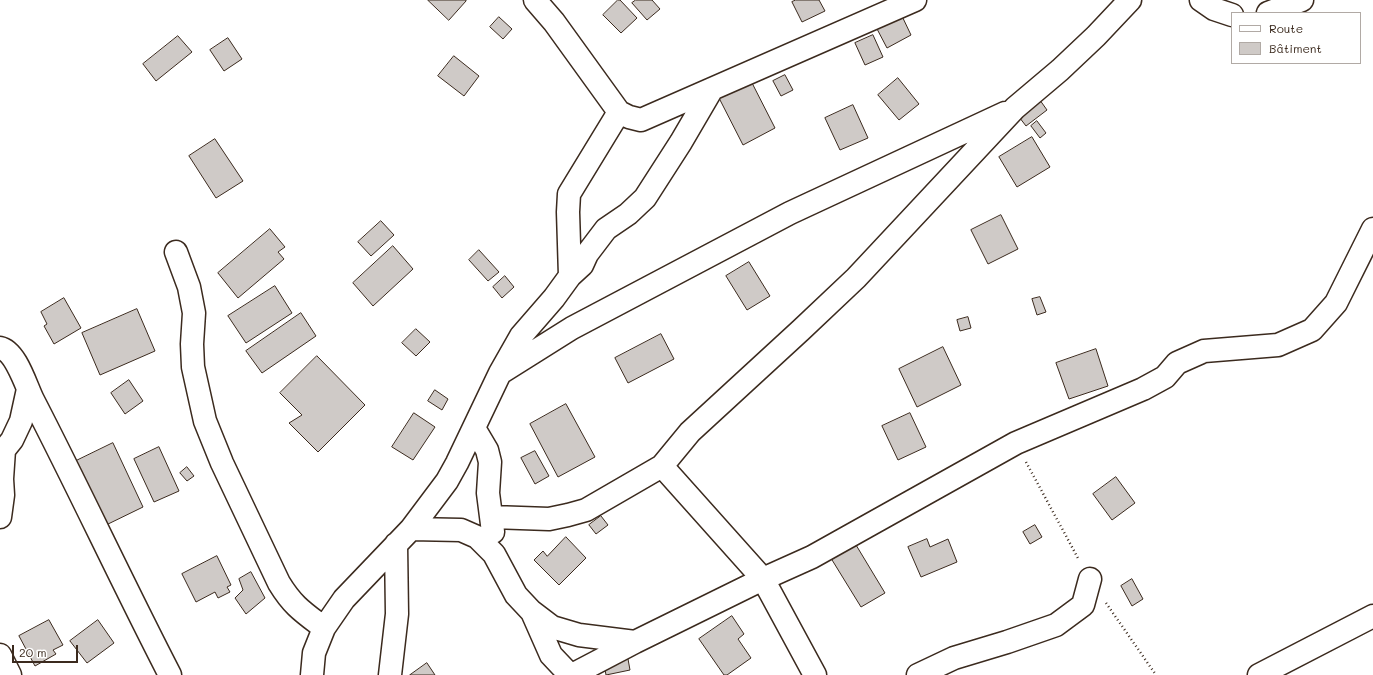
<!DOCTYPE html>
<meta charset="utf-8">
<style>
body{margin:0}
#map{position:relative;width:1373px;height:675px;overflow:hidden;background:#fff;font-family:Mali,sans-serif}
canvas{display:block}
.legend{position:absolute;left:1231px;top:12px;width:130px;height:52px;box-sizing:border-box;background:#fff;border:1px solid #b1aaa5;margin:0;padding:5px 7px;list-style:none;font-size:12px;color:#3b2a1e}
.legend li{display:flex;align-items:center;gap:8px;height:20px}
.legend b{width:20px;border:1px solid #b1aaa5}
.scale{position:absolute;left:12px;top:645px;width:66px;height:18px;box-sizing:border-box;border:2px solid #3b2a1e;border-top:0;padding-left:5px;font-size:12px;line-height:14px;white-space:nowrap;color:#3b2a1e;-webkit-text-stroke:3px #fff;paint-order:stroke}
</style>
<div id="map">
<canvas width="1373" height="675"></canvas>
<ul class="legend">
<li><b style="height:5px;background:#fff"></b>Route</li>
<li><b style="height:11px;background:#cfcac7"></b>Bâtiment</li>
</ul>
<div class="scale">20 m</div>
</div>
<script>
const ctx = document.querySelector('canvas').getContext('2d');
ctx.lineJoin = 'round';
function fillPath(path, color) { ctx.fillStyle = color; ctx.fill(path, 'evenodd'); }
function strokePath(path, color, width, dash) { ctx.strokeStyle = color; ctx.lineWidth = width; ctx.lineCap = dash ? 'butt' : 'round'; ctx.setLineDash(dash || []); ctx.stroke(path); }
const building = new Path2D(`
 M428 0H466V1L449 20Z
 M618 0H620L637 18 621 33 603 15Z
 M636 0H652L660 9 647 20 632 3Z
 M796 0H819L825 11 802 22 792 2Z
 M901 14 911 35 887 48 876 27Z
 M499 17 512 29 503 39 490 27Z
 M873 35 883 57 865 65 855 43Z
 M178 36 192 52 156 81 143 64Z
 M228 38 242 59 224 71 210 50Z
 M454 56 479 76 464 96 438 76Z
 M785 75 793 90 781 96 773 81Z
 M898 78 919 104 899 120 878 95Z
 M750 79 775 128 743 145 718 96Z
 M1037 96 1047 110 1026 126 1016 113Z
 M853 105 868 138 840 150 825 118Z
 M1037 121 1046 133 1040 138 1031 126Z
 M1032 137 1050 167 1017 187 999 157Z
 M215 139 243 181 216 198 189 156Z
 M1001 215 1018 249 988 264 971 230Z
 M381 221 394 235 371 256 358 242Z
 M270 229 285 247 278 252 284 259 238 298 218 273Z
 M393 246 413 269 373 306 353 283Z
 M479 250 499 272 488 281 469 260Z
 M749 262 770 296 747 310 726 276Z
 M505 276 514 287 502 298 493 287Z
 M275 286 292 313 246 343 228 316Z
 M1040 297 1046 312 1037 315 1032 299Z
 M64 298 81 328 54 344 44 326 47 324 41 312Z
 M137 309 155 351 100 375 82 333Z
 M301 313 316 336 262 373 246 351Z
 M968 317 971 328 960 331 957 320Z
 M416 329 430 342 416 356 402 343Z
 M661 334 674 359 628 383 615 358Z
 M943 347 961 385 917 407 899 369Z
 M1096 349 1108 386 1069 399 1056 363Z
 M317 356 365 405 318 452 289 423 302 415 280 393Z
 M129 380 143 401 125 414 111 393Z
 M435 390 448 399 442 410 428 401Z
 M566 404 595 457 558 477 530 424Z
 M414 413 435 427 413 460 392 447Z
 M910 413 926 447 898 460 882 426Z
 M113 443 143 507 104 526 74 462Z
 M159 447 179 491 154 502 134 459Z
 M535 451 549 476 535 484 521 458Z
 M187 467 194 476 187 481 180 473Z
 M1116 477 1135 503 1112 520 1093 494Z
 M601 516 608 525 596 534 589 525Z
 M1035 525 1042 537 1030 544 1023 532Z
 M566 537 586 558 559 585 534 560 543 551 547 556Z
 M927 539 930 547 948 539 957 562 921 577 908 547Z
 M853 540 885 593 861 607 829 555Z
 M217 556 231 585 227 587 230 592 218 598 215 592 196 602 182 574Z
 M251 572 265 598 246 614 235 598 243 590 239 579Z
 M1132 579 1143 599 1132 606 1121 586Z
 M732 616 744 634 738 639 751 658 727 675H724L699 639Z
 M49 620 63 645 53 650 56 654 35 666 19 636Z
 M98 620 114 643 87 663 70 641Z
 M628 659 630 670 606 675 604 664Z
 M427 663 435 675H410Z`);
fillPath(building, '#cfcac7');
strokePath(building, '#3b2a1e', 1);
const minor = new Path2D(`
 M535 0 554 22 619 112 629 117 641 120 915 0
 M1201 0 1214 9 1232 15
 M1268 13 1302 0
 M176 252 189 287 194 313 192 344 193 367 205 421 222 463 279 583C293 606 303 612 324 628
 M570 276 568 212 569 194 619 112
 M0 348C16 351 26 386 33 400 80 491 123 584 170 675
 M502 372 572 328 790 213 1005 113
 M474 428 487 450 490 462 488 493 493 532
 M662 466 763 579 815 675
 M0 517 3 495 2 479 4 450 12 440 21 421 28 389
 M492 517 549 519 568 515 586 510 662 466 690 432 801 330 856 278 1015 108 1060 70 1096 36 1130 0
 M411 529 461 530 477 537 494 554 516 595 531 611 552 627 579 635 635 642
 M532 612 551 655 570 675
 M0 655 10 675
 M312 675 314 653 324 628 344 599 411 529 447 481 457 463 500 373 521 336 554 298 570 276 582 265 587 254 606 229 628 214 645 198 681 142 712 89
 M390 675 397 614 396 544
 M572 675 635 642 763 579 812 557 1016 443 1143 389 1165 377 1177 363 1204 351 1278 345 1312 330 1336 303 1373 229
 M918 675 954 658 1007 642 1056 625 1083 605 1090 579
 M1259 675 1373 616`);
strokePath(minor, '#3b2a1e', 25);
strokePath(new Path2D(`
 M1026 462 1079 560
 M1106 603 1156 675`), '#3b2a1e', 2.5, [1, 3]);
strokePath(minor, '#fff', 22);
</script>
